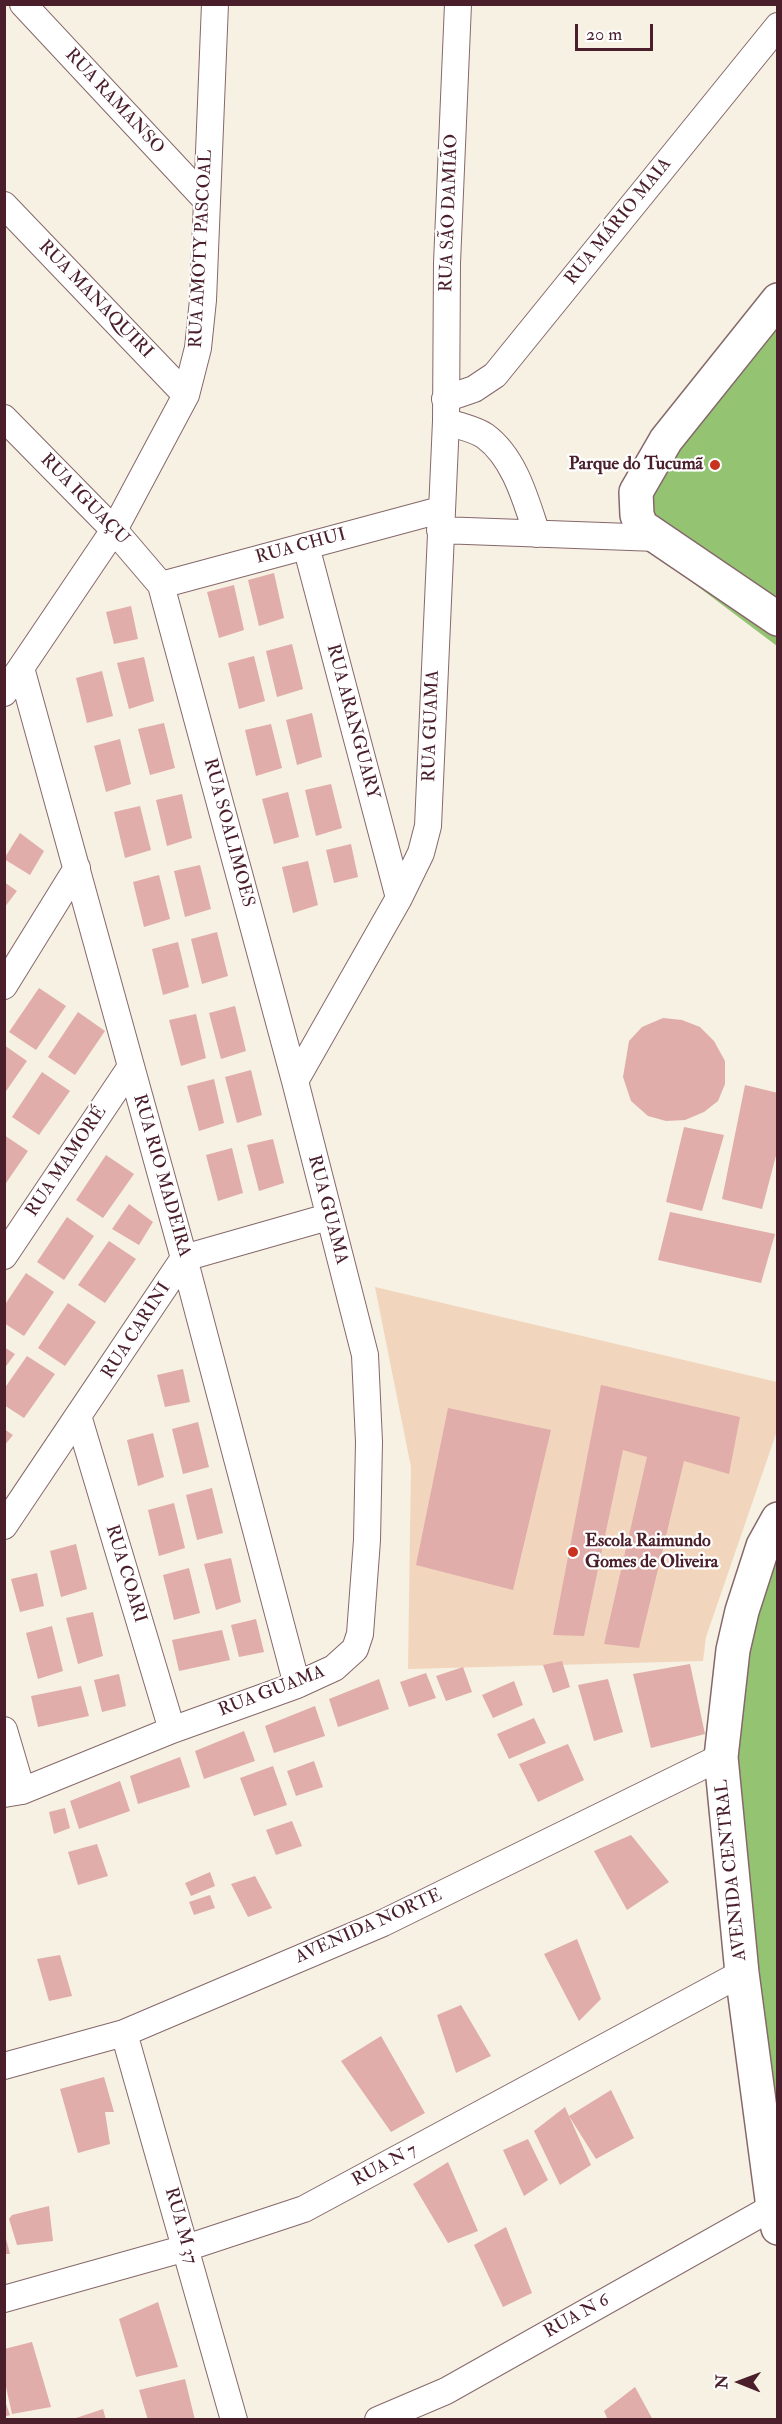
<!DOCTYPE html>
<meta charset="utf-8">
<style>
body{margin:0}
#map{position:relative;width:782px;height:2424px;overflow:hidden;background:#f6f1e2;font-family:"IM FELL Double Pica",serif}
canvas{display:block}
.frame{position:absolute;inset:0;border:6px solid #4a1f2b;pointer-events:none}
.north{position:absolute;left:710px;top:2352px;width:60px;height:60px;-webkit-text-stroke:4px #fff;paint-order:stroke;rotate:271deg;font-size:16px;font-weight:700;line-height:24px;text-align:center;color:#4a1f2b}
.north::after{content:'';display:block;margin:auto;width:21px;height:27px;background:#4a1f2b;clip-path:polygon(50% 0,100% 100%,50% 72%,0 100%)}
.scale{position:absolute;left:575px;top:24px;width:78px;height:27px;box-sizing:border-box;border:3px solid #4a1f2b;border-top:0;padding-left:8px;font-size:18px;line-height:21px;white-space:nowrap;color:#4a1f2b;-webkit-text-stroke:4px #fff;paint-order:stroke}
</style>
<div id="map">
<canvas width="782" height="2424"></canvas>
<div class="frame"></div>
<div class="north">N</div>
<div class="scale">20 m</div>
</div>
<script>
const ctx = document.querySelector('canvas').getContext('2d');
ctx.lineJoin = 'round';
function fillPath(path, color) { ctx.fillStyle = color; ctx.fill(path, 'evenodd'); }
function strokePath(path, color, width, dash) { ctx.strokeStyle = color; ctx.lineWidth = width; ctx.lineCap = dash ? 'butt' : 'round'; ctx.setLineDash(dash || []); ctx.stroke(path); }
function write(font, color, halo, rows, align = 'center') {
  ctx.font = font + ' "IM FELL Double Pica",serif'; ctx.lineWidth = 4.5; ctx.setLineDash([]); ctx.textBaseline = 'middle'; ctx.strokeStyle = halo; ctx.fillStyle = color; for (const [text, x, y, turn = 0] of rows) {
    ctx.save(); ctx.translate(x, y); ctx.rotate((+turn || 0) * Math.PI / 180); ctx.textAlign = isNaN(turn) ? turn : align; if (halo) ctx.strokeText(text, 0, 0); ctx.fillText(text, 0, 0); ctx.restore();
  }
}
fillPath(new Path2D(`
 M375 1287 777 1382V1431L706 1637 703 1661 408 1669 411 1467Z`), '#f2d5bd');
fillPath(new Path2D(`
 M777 302V646L644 546 659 454Z
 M777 1515V2228L721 1757Z`), '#94c372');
fillPath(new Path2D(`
 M274 573 284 618 259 626 248 580Z
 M234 585 244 630 219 638 207 592Z
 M131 606 138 639 114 644 106 612Z
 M292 644 303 689 277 697 266 651Z
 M254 656 265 701 239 709 228 663Z
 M144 657 154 701 129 709 117 663Z
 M102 671 113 716 87 723 76 678Z
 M312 713 322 757 297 765 286 720Z
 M164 723 175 768 150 775 138 729Z
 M271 724 282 768 256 776 245 730Z
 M120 739 131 784 106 792 94 746Z
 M331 784 342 828 316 836 305 790Z
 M288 792 299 837 274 844 262 799Z
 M182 794 192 838 167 846 156 800Z
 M140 806 151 850 125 858 114 812Z
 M20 833 44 851 30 875 4 859Z
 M351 844 358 877 334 883 326 850Z
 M308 861 318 905 293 913 282 867Z
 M200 865 211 909 185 917 174 871Z
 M159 875 170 919 144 927 133 882Z
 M4 882 17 891 4 908Z
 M217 932 228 976 202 984 191 939Z
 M178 942 189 987 163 995 152 949Z
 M39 988 66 1006 36 1050 9 1032Z
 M235 1006 246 1051 221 1059 209 1013Z
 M78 1012 105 1031 75 1075 48 1057Z
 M196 1014 206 1058 181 1066 169 1020Z
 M663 1018 682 1020 700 1027 714 1041 725 1061V1084L718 1101 704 1112 685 1120 666 1121 648 1116 631 1101 623 1077 629 1041 642 1027Z
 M4 1045 27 1061 4 1094Z
 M251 1070 262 1115 237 1123 225 1077Z
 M42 1072 70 1091 39 1135 12 1117Z
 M214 1079 224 1123 199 1131 187 1086Z
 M745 1085 778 1093V1148L762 1209 722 1199Z
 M684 1127 724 1135 702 1211 666 1202Z
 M4 1135 28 1151 4 1186Z
 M273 1139 284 1183 259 1191 247 1145Z
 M232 1148 243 1193 218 1201 206 1155Z
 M106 1155 134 1174 103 1218 76 1200Z
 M129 1204 153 1222 139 1245 112 1229Z
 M670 1212 775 1234 761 1283 658 1260Z
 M67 1217 94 1236 64 1280 37 1262Z
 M109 1241 136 1259 105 1303 78 1285Z
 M26 1273 54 1292 24 1336 4 1323V1306Z
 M68 1303 96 1322 65 1366 38 1348Z
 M4 1347 15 1354 4 1369Z
 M27 1356 55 1374 24 1418 4 1405V1389Z
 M183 1369 190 1402 165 1407 157 1375Z
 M601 1385 740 1417 729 1474 684 1461 639 1648 604 1644 647 1457 623 1450 584 1636 553 1635Z
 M448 1408 551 1430 513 1590 416 1565Z
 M198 1422 209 1467 183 1474 172 1429Z
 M4 1429 13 1435 4 1446Z
 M153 1433 164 1477 138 1486 127 1440Z
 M212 1488 223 1533 197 1540 186 1495Z
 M174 1503 185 1548 159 1556 148 1510Z
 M76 1544 87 1589 61 1597 50 1551Z
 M231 1558 241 1602 216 1610 204 1564Z
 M189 1568 200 1613 174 1620 163 1575Z
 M37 1573 44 1606 20 1612 11 1579Z
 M93 1612 103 1656 78 1664 66 1618Z
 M256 1619 264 1652 239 1657 231 1625Z
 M52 1626 63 1671 38 1679 26 1633Z
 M222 1630 230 1660 179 1671 172 1640Z
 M562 1661 570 1687 553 1693 543 1665Z
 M690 1664 705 1734 651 1748 633 1674Z
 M463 1667 472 1692 446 1701 436 1676Z
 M426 1673 436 1698 409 1707 400 1682Z
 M119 1674 126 1706 102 1712 94 1680Z
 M379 1679 389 1709 338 1727 329 1699Z
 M608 1679 623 1732 594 1741 578 1685Z
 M514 1681 523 1705 493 1718 482 1695Z
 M81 1686 89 1716 38 1727 31 1696Z
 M315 1706 325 1736 274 1753 265 1726Z
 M534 1718 546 1743 509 1759 497 1734Z
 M244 1731 255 1761 204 1779 195 1751Z
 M568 1744 584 1780 538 1802 519 1764Z
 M180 1757 190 1787 138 1804 130 1776Z
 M314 1761 323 1787 296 1796 287 1771Z
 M273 1766 287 1805 254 1816 240 1778Z
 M120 1781 130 1811 79 1829 70 1801Z
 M65 1808 70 1828 54 1834 49 1812Z
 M292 1821 302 1846 276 1855 266 1830Z
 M631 1835 669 1882 627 1910 594 1851Z
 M97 1844 108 1876 78 1885 68 1852Z
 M210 1872 215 1886 191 1896 185 1883Z
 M255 1876 272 1908 248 1917 231 1884Z
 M210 1895 215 1908 194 1915 189 1902Z
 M577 1939 601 1999 579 2021 544 1954Z
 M60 1955 72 1996 49 2001 37 1959Z
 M461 2005 491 2056 456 2073 437 2015Z
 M381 2036 425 2113 391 2132 341 2061Z
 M104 2077 114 2112H105L110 2144 78 2153 60 2089Z
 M611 2090 634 2138 596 2159 569 2116 591 2165 560 2185 534 2131 565 2107 569 2116Z
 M528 2139 548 2180 524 2196 503 2150Z
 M448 2162 478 2231 448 2243 413 2184Z
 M49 2206 53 2241 17 2245 9 2219 12 2215Z
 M506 2227 532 2293 503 2307 474 2245Z
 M5 2235 10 2254H4Z
 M158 2302 178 2367 136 2377 119 2319Z
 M32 2342 51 2407 12 2414 4 2378V2349Z
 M185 2379 195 2420H148L139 2390Z
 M635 2387 653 2420H608L604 2411Z
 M4 2398 10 2415 4 2417Z
 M103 2409 106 2420H73V2419Z`), '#e0adaa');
const street = new Path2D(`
 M23 4 206 200
 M4 205 186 395
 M445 399 474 389 495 375 778 26
 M4 418 114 530 161 585 295 1081
 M446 421C458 426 475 429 485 436 515 458 526 501 537 534
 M440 530 657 538
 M306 546 399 898
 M161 585 440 510
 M21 668 184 1258 297 1685
 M4 693 114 530 186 395 198 348 203 300 215 4
 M4 986 77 868
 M4 1256 130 1068
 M79 1419 172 1730
 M4 1526 184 1258 328 1217
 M4 1730 22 1791
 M4 1794 22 1791 172 1730 297 1685 334 1668 355 1649 360 1634 367 1540 369 1442 365 1355 295 1081 399 898 421 853 428 826 446 421 447 263 458 4
 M124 2033 234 2420
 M4 2066 124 2033 383 1923 721 1757
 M4 2299 186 2248 304 2209 742 1973
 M378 2420 446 2391 773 2207`);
const secondary = new Path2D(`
 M778 300 666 440 636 492 637 515 641 526 778 619
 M778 1519 763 1546 742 1611 733 1650 721 1757 742 1973 773 2207 778 2228`);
strokePath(street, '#86686b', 28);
strokePath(secondary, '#86686b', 36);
strokePath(street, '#fff', 26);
strokePath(secondary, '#fff', 33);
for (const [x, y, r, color] of [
 [715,465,6,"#c8321e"],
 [573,1552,6,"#c8321e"]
]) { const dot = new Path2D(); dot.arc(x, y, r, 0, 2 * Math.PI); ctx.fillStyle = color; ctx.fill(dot); strokePath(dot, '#fff', 2); }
write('18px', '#4a1f2b', '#fff', [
 ["RUA RAMANSO",114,102,47],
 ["RUA SÃO DAMIÃO",450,213,-88],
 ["RUA MÁRIO MAIA",619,222,-51],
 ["RUA AMOTY PASCOAL",202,249,-87],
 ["RUA MANAQUIRI",95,300,46],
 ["RUA IGUAÇU",84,500,46],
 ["RUA CHUI",301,547,-15],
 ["RUA ARANGUARY",352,722,75],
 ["RUA GUAMA",432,726,-88],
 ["RUA SOALIMOES",228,833,75],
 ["RUA MAMORÉ",67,1162,-56],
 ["RUA RIO MADEIRA",161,1176,74],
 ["RUA GUAMA",327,1210,75],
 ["RUA CARINI",137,1331,-57],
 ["RUA COARI",125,1574,73],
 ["RUA GUAMA",272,1692,-21],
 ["AVENIDA CENTRAL",732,1870,-96],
 ["AVENIDA NORTE",369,1927,-24],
 ["RUA N 7",385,2166,-28],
 ["RUA M 37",180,2226,74],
 ["RUA N 6",577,2317,-29]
]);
write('bold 18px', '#4a1f2b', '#fff', [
 ["Parque do Tucumã",703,465],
 ["Escola Raimundo",585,1542,"left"],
 ["Gomes de Oliveira",585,1563,"left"]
], 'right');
</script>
